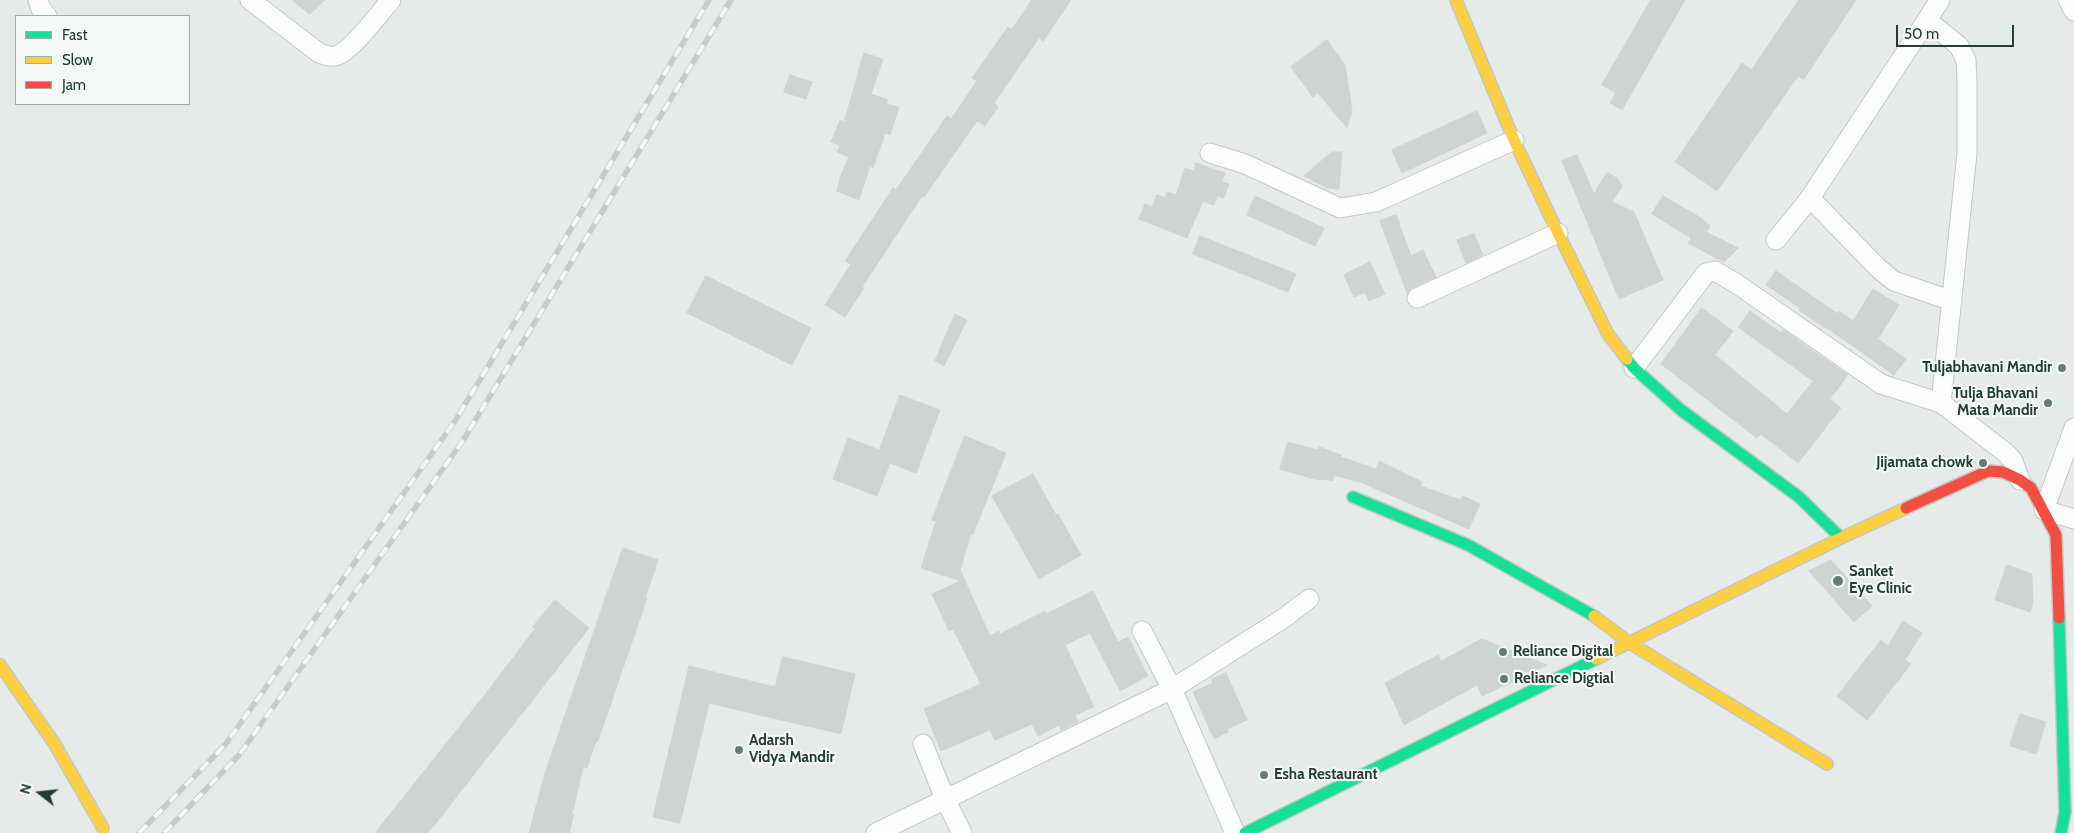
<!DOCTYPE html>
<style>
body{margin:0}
#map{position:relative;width:2074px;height:833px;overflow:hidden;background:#e5ebe8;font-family:Cabin,sans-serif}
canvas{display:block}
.legend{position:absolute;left:15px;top:15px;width:175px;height:90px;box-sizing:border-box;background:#f4f9f6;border:1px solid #a0aea9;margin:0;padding:6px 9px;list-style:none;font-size:15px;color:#223e35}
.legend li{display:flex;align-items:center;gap:10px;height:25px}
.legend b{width:25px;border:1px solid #a0aea9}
.north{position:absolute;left:15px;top:768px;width:50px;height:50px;-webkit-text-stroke:4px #f4f9f6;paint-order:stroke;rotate:286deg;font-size:14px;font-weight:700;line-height:20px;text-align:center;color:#223e35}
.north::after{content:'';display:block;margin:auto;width:18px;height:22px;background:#223e35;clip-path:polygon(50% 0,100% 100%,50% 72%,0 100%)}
.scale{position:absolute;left:1896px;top:25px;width:118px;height:22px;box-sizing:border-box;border:2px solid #223e35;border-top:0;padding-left:6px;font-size:15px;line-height:18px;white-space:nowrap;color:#223e35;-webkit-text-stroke:4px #f4f9f6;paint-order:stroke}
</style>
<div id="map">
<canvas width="2074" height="833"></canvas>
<ul class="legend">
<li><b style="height:6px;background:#16e098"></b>Fast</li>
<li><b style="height:6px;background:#ffcf43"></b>Slow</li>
<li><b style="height:6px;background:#f24e42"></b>Jam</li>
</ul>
<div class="north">N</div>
<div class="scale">50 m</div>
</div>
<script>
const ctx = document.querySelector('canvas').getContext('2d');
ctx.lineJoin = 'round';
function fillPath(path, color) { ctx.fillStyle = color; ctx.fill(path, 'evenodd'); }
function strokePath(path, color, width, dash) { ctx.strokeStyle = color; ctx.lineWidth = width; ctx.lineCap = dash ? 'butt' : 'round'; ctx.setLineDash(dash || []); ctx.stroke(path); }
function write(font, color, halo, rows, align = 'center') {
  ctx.font = font + ' Cabin,sans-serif'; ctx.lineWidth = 4.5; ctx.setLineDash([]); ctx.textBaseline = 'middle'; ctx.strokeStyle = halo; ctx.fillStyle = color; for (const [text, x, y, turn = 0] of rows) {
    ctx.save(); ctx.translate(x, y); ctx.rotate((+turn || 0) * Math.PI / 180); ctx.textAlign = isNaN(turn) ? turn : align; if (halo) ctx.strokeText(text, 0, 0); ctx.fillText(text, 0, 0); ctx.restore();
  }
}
const building = new Path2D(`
 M292 0H325L310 14Z
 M1032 0H1071L1043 41 1039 38 994 103 998 107 985 126 977 121 924 197 922 196 862 287 864 288 845 317 825 305 851 264 845 261 893 188 896 190 947 116 951 119 977 81 972 78 1008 27 1012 29Z
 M1651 0H1685L1622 110 1610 103 1616 93 1602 85Z
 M1799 0H1856L1804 79 1798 76 1717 191 1675 162 1742 63 1751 70Z
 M1327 40 1345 65 1352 111 1347 128 1318 93 1313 97 1291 67Z
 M864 53 883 59 871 94 888 100 886 104 899 107 890 135 885 133 873 168 870 166 859 200 837 191 841 175 849 157 837 152 840 145 831 142 840 120 844 122Z
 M790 75 812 82 806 99 784 92Z
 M1477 111 1487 133 1402 173 1392 150Z
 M1332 152H1342L1339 189 1328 188 1304 176Z
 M1577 155 1594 194 1607 172 1618 179 1622 186 1612 202 1634 212 1663 280 1619 299 1562 161Z
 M1196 163 1225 173 1222 182 1229 184 1224 198 1217 196 1214 205 1203 201 1187 238 1139 219 1145 204 1152 207 1157 195 1165 198 1167 192 1176 195 1185 168 1194 171Z
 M1255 196 1324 228 1315 246 1247 215Z
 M1663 196 1701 218 1710 226 1706 232 1738 248 1724 262 1688 243 1691 238 1652 214Z
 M1396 215 1411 256 1423 250 1436 277 1412 288 1407 293 1380 221Z
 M1474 234 1483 255 1466 263 1457 240Z
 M1200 236 1296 274 1288 292 1193 254Z
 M1370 262 1385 294 1369 301 1365 292 1354 297 1344 275Z
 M1776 271 1838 314 1839 311 1853 321 1873 289 1899 305 1878 339 1906 359 1894 375 1826 327 1825 328 1799 310 1800 308 1766 285Z
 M706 276 811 328 792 365 687 313Z
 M1702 308 1733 331 1715 355 1787 414 1813 381 1738 327 1750 311 1781 333 1783 330 1848 375 1830 399 1841 408 1798 463 1761 434 1757 438 1661 364Z
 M955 314 967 320 944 366 935 361Z
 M900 395 940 410 916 473 890 463 877 496 833 479 848 438 879 450Z
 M965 436 1006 453 973 534H971L960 570 990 636 999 631 1000 634 1045 611 1046 614 1093 591 1118 642 1128 637 1148 676 1120 691 1090 633 1065 645 1094 707 1075 715 1078 722 1061 730 1059 725 1038 736 1032 724 995 740 990 730 941 751 924 709 981 684 953 629 949 631 932 594 961 581 921 568 936 521 932 520Z
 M1288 442 1318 450 1319 447 1341 455V457L1376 469 1379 461 1422 482 1420 486 1461 500 1463 496 1480 504 1469 529 1358 481V482L1334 475 1332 481 1326 479 1318 480 1280 469Z
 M1033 474 1056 515 1058 514 1081 555 1039 579 992 496Z
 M623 548 658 560 645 598H647L598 741H596L587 768 583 767 572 814H574L569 833H529L545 773Z
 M1831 560 1872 606 1854 622 1809 571Z
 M2007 565 2032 574 2033 603 2030 612 1995 600Z
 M555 600 589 628 428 833H375L487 692 535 629 533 627Z
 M1903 621 1922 633 1905 660 1911 664 1867 720 1837 696 1881 640 1888 646Z
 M1482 639 1547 665 1482 696 1477 685 1404 725 1385 683 1438 655 1441 661Z
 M783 657 855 674 841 734 709 703 680 823 653 817 689 666 775 687Z
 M1226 673 1247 720 1227 729 1228 732 1214 739 1193 692 1213 683 1212 679Z
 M2020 714 2046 722 2036 754 2010 746Z`);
fillPath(building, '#ced4d1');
strokePath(building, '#ced4d1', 1);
const street = new Path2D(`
 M38 0 41 9 47 16
 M250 0 319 53C325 55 332 58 338 55 352 50 380 13 391 0
 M2068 0 2074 11
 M1927 20 1959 46 1966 60 1967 81V153L1941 403 2006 453 2013 461 2020 480
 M1210 153 1245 164 1340 208 1376 202 1514 140
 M1810 198 1878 268 1894 281 1952 301
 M1776 240 1810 198 1940 0
 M1417 298 1558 233
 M1634 368 1706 273 1715 271 1737 284 1881 384 1941 403
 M2074 428 2044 510 2074 519
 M1142 631 1172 689 1235 833
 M923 744 945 799 962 833
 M876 833 1172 689 1284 618 1309 599`);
const fast = new Path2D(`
 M1627 359 1634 368 1681 410 1799 497 1841 538
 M1353 497 1468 545 1594 616
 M2059 618 2065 812 2061 833
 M1245 833 1596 659`);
const slow = new Path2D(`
 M1456 0 1514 140 1558 233 1608 334 1627 359
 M1594 616 1630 643 1827 764
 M1596 659 1841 538 1906 508
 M0 665 54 743 103 828`);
const jam = new Path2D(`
 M1906 508 1988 471 2003 472 2020 480 2031 488 2056 535 2059 618`);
strokePath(street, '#c2c8c5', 21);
strokePath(fast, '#c1c8c5', 14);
strokePath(slow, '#c1c8c5', 14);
strokePath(jam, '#c1c8c5', 14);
strokePath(street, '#fbfcfc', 19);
strokePath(fast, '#16e098', 11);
strokePath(slow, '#ffcf43', 11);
strokePath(jam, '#f24e42', 11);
const rail = new Path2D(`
 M139 833 225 745 455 421 709 0
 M164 833 239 755 462 442 731 0`);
strokePath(rail, '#c7ccca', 5.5);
strokePath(rail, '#f4f9f6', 4, [11]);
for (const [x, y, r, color] of [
 [2062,368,5,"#667b74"],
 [2048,403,5,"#667b74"],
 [1983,463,5,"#667b74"],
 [1838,581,6,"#667b74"],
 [1503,652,5,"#667b74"],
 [1504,679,5,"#667b74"],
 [739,750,5,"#667b74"],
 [1264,775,5,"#667b74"]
]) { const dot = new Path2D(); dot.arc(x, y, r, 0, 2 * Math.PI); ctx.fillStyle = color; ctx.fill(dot); strokePath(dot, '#f4f9f6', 2); }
write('bold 15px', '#223e35', '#f4f9f6', [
 ["Tuljabhavani Mandir",2052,368,"right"],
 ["Tulja Bhavani",2038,394,"right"],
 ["Mata Mandir",2038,411,"right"],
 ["Jijamata chowk",1973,463,"right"],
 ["Sanket",1849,572],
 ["Eye Clinic",1849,589],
 ["Reliance Digital",1513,652],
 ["Reliance Digtial",1514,679],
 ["Adarsh",749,741],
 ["Vidya Mandir",749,758],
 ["Esha Restaurant",1274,775]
], 'left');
</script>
